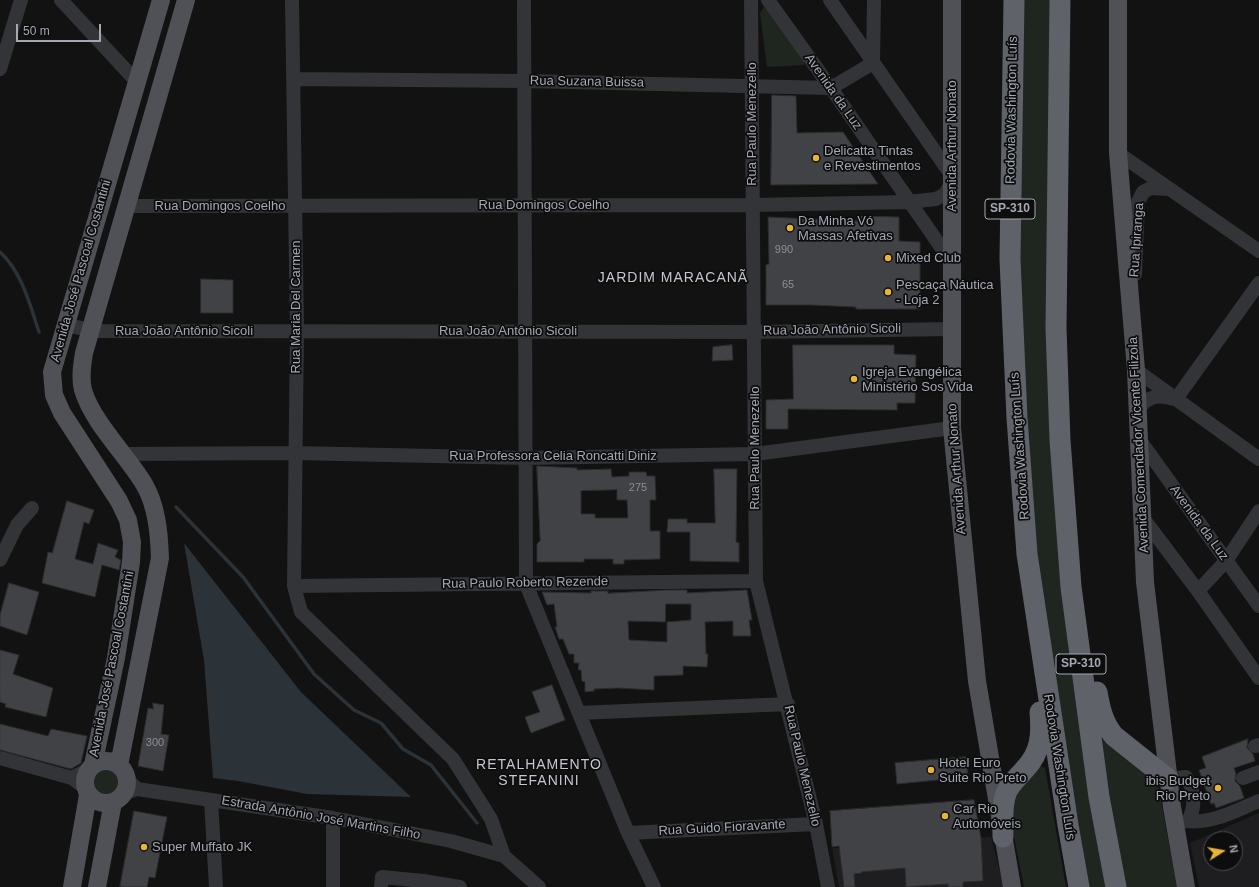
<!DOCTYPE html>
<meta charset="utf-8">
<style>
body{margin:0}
#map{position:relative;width:1259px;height:887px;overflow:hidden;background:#121213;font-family:Arial,sans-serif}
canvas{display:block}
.north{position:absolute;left:1203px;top:831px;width:40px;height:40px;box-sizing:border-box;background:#0d0d0e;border:1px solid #494b50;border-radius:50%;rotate:79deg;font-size:11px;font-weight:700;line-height:16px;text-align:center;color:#a4a8b3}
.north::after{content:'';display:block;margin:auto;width:14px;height:18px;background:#e9b435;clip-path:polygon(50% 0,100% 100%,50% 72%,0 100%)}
.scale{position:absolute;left:16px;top:24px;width:85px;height:18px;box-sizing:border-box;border:2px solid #a4a8b3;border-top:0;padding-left:5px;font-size:12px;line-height:14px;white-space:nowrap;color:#a4a8b3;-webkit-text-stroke:3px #0d0d0e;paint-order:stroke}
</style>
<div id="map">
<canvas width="1259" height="887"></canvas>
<div class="north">N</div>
<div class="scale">50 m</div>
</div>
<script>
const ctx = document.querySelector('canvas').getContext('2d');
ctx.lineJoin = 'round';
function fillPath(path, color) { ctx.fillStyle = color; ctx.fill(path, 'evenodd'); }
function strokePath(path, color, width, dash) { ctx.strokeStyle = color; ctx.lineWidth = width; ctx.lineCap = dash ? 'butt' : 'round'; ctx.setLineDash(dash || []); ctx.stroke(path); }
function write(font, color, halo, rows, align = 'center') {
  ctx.font = font + ' Arial,sans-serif'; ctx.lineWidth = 3.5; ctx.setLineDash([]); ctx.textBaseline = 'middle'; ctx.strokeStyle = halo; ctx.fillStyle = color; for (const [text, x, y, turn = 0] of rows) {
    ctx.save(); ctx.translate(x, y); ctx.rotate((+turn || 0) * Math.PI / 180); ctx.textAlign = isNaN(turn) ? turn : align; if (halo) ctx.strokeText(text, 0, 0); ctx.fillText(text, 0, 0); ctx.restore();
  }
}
fillPath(new Path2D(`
 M1259 813V887H1199L1190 843ZM1211 839H1235V863H1211Z
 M991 837 1004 887H839L832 848Z`), '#1e1e20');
fillPath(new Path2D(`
 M1019 0H1054L1052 368 1109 887H1086L1044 630 1020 368Z
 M764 7 768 11 804 62V65L767 67 760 13Z
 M1101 737 1153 777 1158 785 1177 887H1124L1106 781Z
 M1040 766 1045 768 1066 887H1024L1011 821 1010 807 1024 778Z
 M90 782a15 15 0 1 1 30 0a15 15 0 1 1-30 0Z`), '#1e261f');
fillPath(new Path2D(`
 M184 543 301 692 411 797 307 794 238 781 213 778 204 660Z`), '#2b3238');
strokePath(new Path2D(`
 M0 252C22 272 30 305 39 332
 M176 507 243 577 314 674 354 710 381 723 403 749 431 765 477 823`), '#2b3238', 3.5);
const building = new Path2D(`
 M772 95 796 96 797 133 843 132 878 184 771 185Z
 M857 216 899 217V241L920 242V309H856V307L811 305H766V265L769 264 768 217 857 221Z
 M201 279 233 280V313H201Z
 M732 345 733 360 712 361 713 347Z
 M793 345H894V354L916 355 915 403H897V410L788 409V429H766V400L793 399Z
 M537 466 577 468V470L611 469 612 477 629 476V472H646L647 476H655L656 500H650V531H660V559L624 560V564H613V559H584V562H537V544L540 541ZM617 490V500H627L628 518H595V514H581V491Z
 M714 469H737L736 542 739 543V562L690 561V532H667L668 519H687V523H715Z
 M67 501 94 510 89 524 84 522 75 559 93 564 98 543 118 550 115 557 121 560 119 570 102 565 95 597 42 583 48 552 52 553Z
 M9 583 39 592 27 635 0 626V615Z
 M667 590H687V593L747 590 752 620H749L751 636H733V621L705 622 706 654H708L707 667 683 666V675L654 676V690L618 688 594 689V691L585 692V682L582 681 581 670H578L579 663H574V654H569L563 639H559L555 627H557L554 604 547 605 542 592 591 593V591H608V593ZM666 604H691V620L667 622V642L629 640 628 621 665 622Z
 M0 650 19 655 13 674 53 688 46 717 5 707 6 704 0 702Z
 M552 685 565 720 531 733 525 717 540 712 532 692Z
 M153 703 164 705 161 734 169 735 163 771 138 766 148 708 153 709Z
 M0 724 48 736 51 729 87 736 81 763 71 769 0 750Z
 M1248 739 1247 748 1253 754 1255 761 1234 768 1236 774 1235 781 1240 786 1244 798 1216 808 1214 803 1211 804 1199 770 1206 768 1202 757Z
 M966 757 968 777 897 784 895 763Z
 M974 800 981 838 983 881 963 882V887H948V884L906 887 905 868 861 872 862 873 854 874 855 887H844L839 846 832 847 830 811Z
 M134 811 167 817 155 878 149 877 147 887H120Z`);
fillPath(building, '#414246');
strokePath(building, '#2c2c2f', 1);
strokePath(new Path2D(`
 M61 0 137 82
 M292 0 297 330 294 586 301 612 453 759 491 819 504 856
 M524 0 526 584 628 833 654 887
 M751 0 756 581 816 824 828 887
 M768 0 831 88 952 263
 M830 0 952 176
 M0 69 21 0
 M294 79 525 81 831 88 873 63 874 0
 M1118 153 1259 251
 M127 206 753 205 908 202 936 199 945 194 952 182
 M1135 274 1138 202 1143 192 1151 188 1169 189
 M65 325 97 331 754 332 953 329
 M1136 370 1259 459
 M1176 399 1259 283
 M1138 409C1149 396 1157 394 1174 399
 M1139 439 1259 606
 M123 454 295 453 526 458 755 454 952 428
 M1143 518 1198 591 1259 678
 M0 560 17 525 32 508
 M294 586 756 581
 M1198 591 1226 561 1259 511
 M579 713 788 704
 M1255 746 1259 745
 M0 758 72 778 85 788
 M72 778 89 769
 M1243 778 1259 772
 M127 779 137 789
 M1168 779 1186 777C1195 790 1196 807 1188 821L1174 823
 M123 794 137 789 211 800 333 818 451 841 504 856 539 887
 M211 800 216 887
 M333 818V887
 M1188 821C1212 824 1237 810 1259 801
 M628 833 816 824
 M381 887 382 877 423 881 460 887`), '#333438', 14);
strokePath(new Path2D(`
 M952 0V428L977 681 1012 887
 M1118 0V153L1136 370 1145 582 1172 807 1186 887
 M85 782a21 21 0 1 1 42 0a21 21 0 1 1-42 0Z
 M93 765 116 658 131 562 132 542 128 520 119 501 62 413 54 395 52 372 161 0
 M119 765 160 558C159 533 157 506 144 484 126 454 93 423 83 390 80 378 82 365 84 353L186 0
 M72 887 88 795
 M97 887 113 802`), '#4f5157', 18);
strokePath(new Path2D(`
 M1014 0 1010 259 1017 418 1027 554 1068 825 1079 887
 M1060 0 1056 328 1060 440 1071 587 1099 797 1116 887
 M1097 692C1100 709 1103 723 1114 736L1168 779
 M1003 837C1003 823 1001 804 1007 791 1011 783 1019 776 1025 769 1041 752 1042 735 1040 712`), '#5f6269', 21);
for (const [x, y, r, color] of [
 [816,158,4,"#e9b435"],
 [790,228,4,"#e9b435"],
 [888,258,4,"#e9b435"],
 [888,292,4,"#e9b435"],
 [854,379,4,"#e9b435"],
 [931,770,4,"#e9b435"],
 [1218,788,4,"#e9b435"],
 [945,816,4,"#e9b435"],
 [144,847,4,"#e9b435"]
]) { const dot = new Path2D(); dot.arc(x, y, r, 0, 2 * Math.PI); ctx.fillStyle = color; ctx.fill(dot); strokePath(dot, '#0d0d0e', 1.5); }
write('11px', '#8b8e98', null, [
 ["990",784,250],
 ["65",788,285],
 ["275",638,488],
 ["300",155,743]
]);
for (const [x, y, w] of [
 [1010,209,50],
 [1081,664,50]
]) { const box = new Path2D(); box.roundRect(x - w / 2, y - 10, w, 20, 3); ctx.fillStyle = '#0d0d0e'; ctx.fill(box); strokePath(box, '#a4a8b3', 1); }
write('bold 12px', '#a4a8b3', null, [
 ["SP-310",1010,209],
 ["SP-310",1081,664]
]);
write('13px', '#a4a8b3', '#0d0d0e', [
 ["Rua Suzana Buissa",587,82,1],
 ["Avenida da Luz",833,92,55],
 ["Rodovia Washington Luís",1012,110,-89],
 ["Rua Paulo Menezello",752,124,-90],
 ["Avenida Arthur Nonato",952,146,-90],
 ["Rua Domingos Coelho",544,205],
 ["Rua Domingos Coelho",220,206],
 ["Rua Ipiranga",1137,240,-86],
 ["Avenida José Pascoal Costantini",81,271,-74],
 ["Rua Maria Del Carmen",296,307,-90],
 ["Rua João Antônio Sicoli",832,330,-1],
 ["Rua João Antônio Sicoli",184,331],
 ["Rua João Antônio Sicoli",508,331],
 ["Avenida Comendador Vicente Filizola",1139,445,-93],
 ["Rodovia Washington Luís",1020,446,-94],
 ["Rua Paulo Menezello",755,448,-90],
 ["Rua Professora Celia Roncatti Diniz",553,456],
 ["Avenida Arthur Nonato",957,469,-94],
 ["Avenida da Luz",1199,523,54],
 ["Rua Paulo Roberto Rezende",525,583,-1],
 ["Avenida José Pascoal Costantini",112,664,-79],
 ["Rua Paulo Menezello",802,766,77],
 ["Rodovia Washington Luís",1059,767,81],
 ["Estrada Antônio José Martins Filho",321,818,10],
 ["Rua Guido Fioravante",722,828,-3]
]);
write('13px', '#a4a8b3', '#0d0d0e', [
 ["Delicatta Tintas",824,151],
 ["e Revestimentos",824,166],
 ["Da Minha Vó",798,221],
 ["Massas Afetivas",798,236],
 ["Mixed Club",896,258],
 ["Pescaça Náutica",896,285],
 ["- Loja 2",896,300],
 ["Igreja Evangélica",862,372],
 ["Ministério Sos Vida",862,387],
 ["Hotel Euro",939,763],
 ["Suite Rio Preto",939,778],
 ["ibis Budget",1210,781,"right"],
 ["Rio Preto",1210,796,"right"],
 ["Car Rio",953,809],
 ["Automóveis",953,824],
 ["Super Muffato JK",152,847]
], 'left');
ctx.letterSpacing = '1px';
write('14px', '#c5c7d0', '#0d0d0e', [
 ["JARDIM MARACANÃ",673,278],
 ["RETALHAMENTO",539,765],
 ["STEFANINI",539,781]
]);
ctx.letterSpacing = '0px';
</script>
